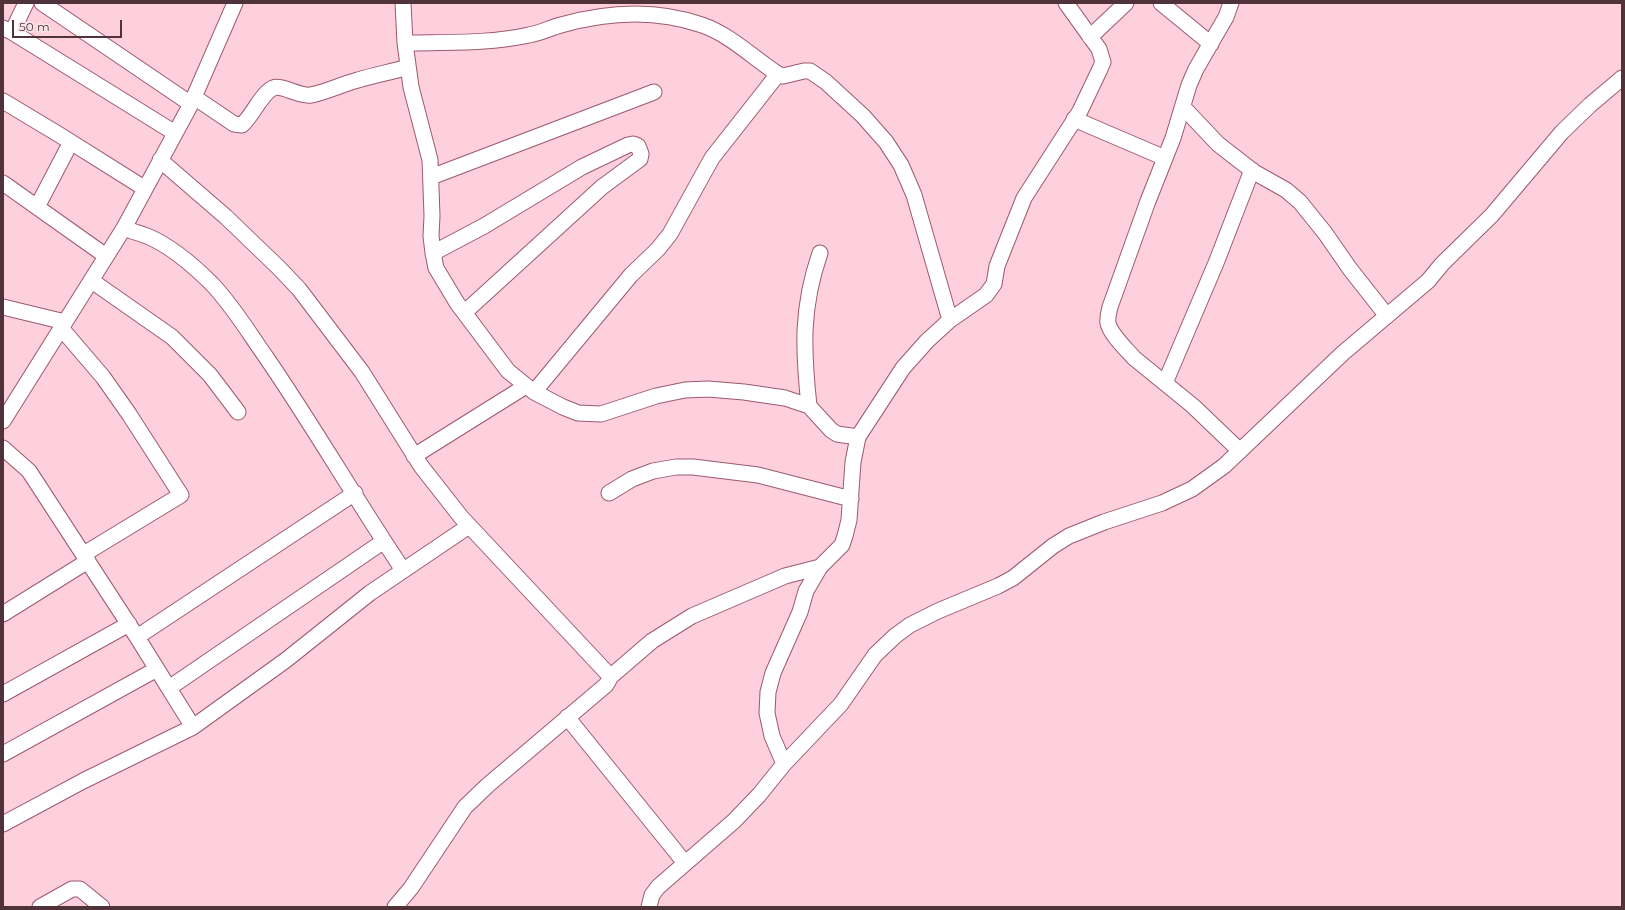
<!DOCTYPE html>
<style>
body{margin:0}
#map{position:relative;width:1625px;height:910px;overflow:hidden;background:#fecfdc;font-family:Montserrat,sans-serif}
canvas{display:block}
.frame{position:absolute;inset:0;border:4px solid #50323b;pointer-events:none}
.scale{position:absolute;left:12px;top:20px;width:110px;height:18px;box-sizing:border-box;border:2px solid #50323b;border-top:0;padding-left:5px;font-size:12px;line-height:14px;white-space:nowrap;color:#50323b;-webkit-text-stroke:3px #f6e6ea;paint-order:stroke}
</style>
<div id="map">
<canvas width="1625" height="910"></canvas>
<div class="frame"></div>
<div class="scale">50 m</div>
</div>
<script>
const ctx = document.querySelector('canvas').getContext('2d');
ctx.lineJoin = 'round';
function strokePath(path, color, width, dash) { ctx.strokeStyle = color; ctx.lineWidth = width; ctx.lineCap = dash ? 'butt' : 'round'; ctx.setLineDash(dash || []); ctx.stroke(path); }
const minor = new Path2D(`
 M42 3 191 104
 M403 3 405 43 411 87 430 160 432 216 431 236 433 253 436 268 457 303 508 371 534 392 563 407 578 413 601 414 656 396 685 390 708 389 744 392 785 398 809 406 831 430 837 434 858 437
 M1161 3 1211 44
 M1231 3 1226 17 1196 69 1189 85 1173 138 1148 201 1110 307C1109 312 1107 318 1108 323 1110 334 1127 350 1134 358L1193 406 1240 451
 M3 28 12 32 175 133
 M12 32 26 3
 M1090 37 1126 3
 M405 43C446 42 489 44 529 35 540 33 550 28 561 25 607 12 656 9 702 25 731 35 753 58 778 74L783 76 804 71H810L826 82 863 116 886 142 901 165 914 195 950 320
 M194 97 234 124 242 125C253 115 261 94 273 88 282 84 299 97 311 95 327 92 342 84 358 80 374 75 391 72 408 67
 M3 101 58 134 144 188
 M1183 107 1218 144 1254 172 1286 190 1300 202 1325 233 1350 269 1387 316
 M1074 119 1165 158
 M160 160 226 217 279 268 299 289 362 372 421 466 461 517 609 675V680L606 685 488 785 465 807 411 888 395 907
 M431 177 654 92
 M3 183 106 256
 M37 207 71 142
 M124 228C131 231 139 233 147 236 171 246 194 266 212 284 233 306 249 333 266 357 314 427 356 500 403 570
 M433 253 484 226 582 167 628 145 633 144 638 146 641 154 640 159 602 187 465 312
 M92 281 172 337 210 375 238 412
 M3 307 65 322
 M61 328 103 377 129 414 181 495 84 554
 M1165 383 1216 263 1252 170
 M534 392 631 275 658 249 670 234 712 158 778 74
 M809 406C803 349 801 308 820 253
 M3 421 124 228 191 104 235 3
 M3 448 29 471 137 637 193 727
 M414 456 526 386
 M609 493 632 479 653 471 676 467H693L758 475 851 499
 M3 614 88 561
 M137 637 355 493
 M609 678 652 641 692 616 785 576 820 567
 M169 688 384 541
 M3 694 129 624
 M567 717 685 863
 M3 754 157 669
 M784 764 772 736 767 713 768 692 773 673 800 612 806 591 820 567 842 545 845 536 849 520 853 462 858 437 903 368 927 341 950 320 986 295 994 284 997 266 1024 198 1080 111 1100 69 1103 62 1099 49 1066 3
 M3 824 83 781 193 727 286 660 370 593 469 526
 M40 907 72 889H80L102 907
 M649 907 652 895 658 887 734 821 759 795 784 764 841 704 875 655 895 636 910 625 938 611 998 586 1013 578 1053 546 1069 536 1104 522 1162 503 1192 489 1224 466 1343 353 1428 281 1442 264 1492 215 1562 132 1590 105 1622 78`);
strokePath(minor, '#9c596e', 17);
strokePath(minor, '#fff', 15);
</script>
